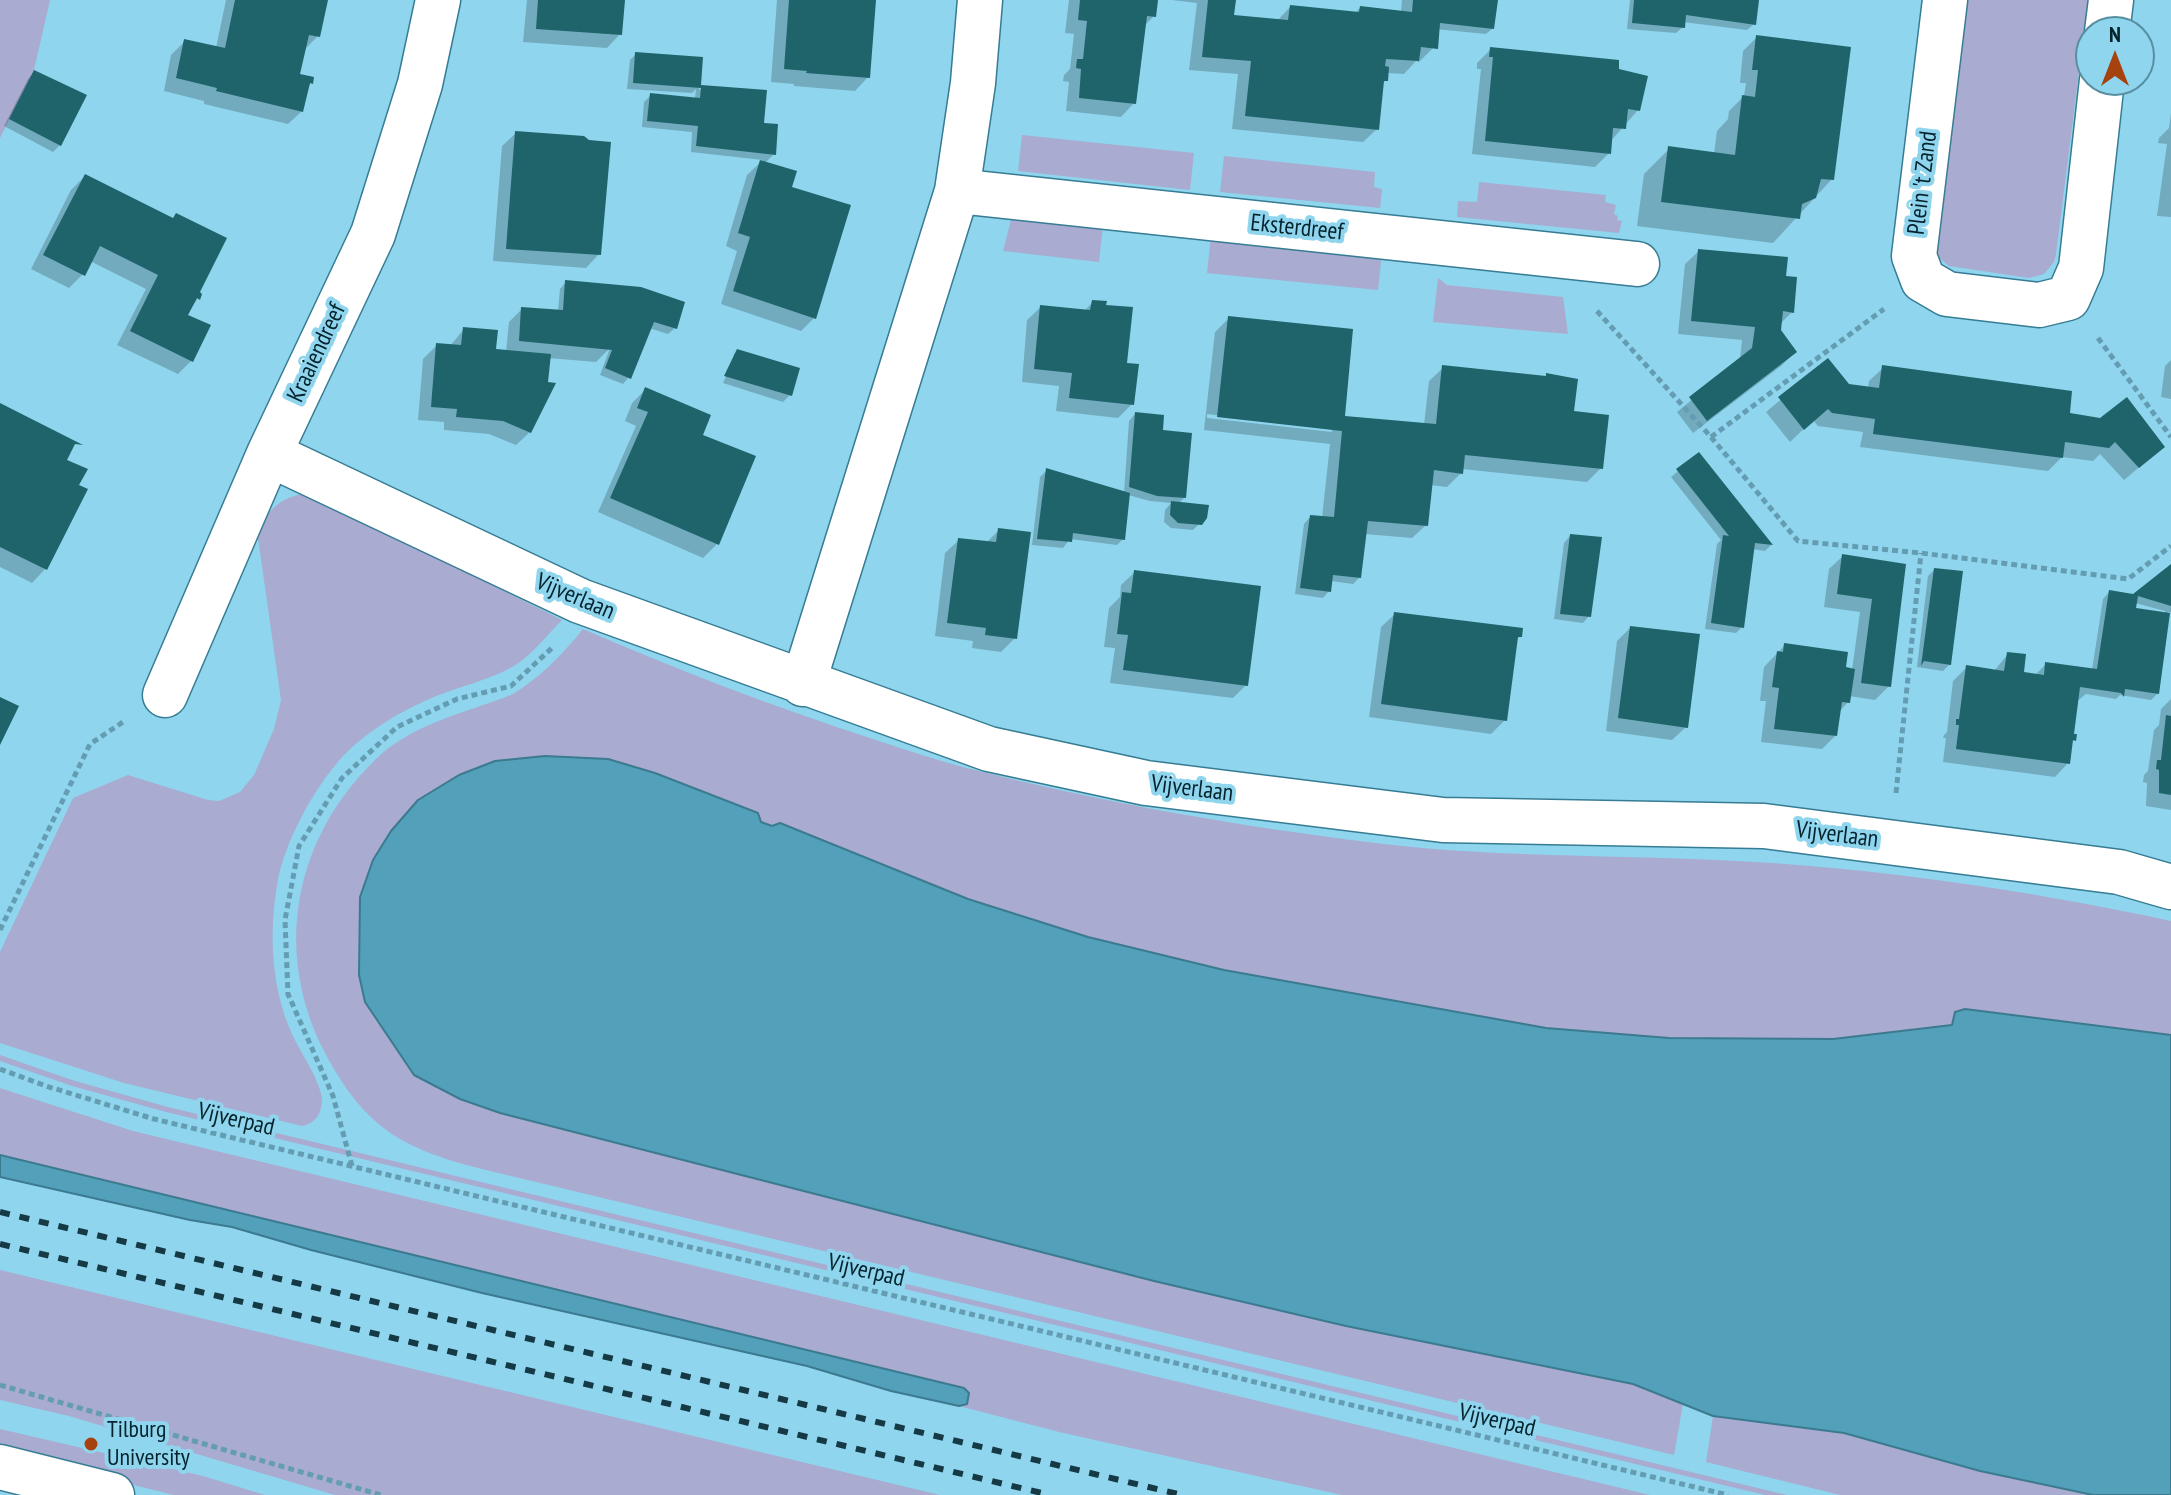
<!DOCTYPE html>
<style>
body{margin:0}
#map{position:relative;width:2171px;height:1495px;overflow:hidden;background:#8fd5ee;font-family:"PT Sans Narrow",sans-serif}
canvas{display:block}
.north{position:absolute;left:2075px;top:16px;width:80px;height:80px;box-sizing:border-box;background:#8fd5ee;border:2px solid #578ea0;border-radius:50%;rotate:0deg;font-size:22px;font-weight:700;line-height:32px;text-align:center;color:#04232c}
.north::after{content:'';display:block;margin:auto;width:28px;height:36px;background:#a6420e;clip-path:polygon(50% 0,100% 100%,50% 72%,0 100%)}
</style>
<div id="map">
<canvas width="2171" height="1495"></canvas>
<div class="north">N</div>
</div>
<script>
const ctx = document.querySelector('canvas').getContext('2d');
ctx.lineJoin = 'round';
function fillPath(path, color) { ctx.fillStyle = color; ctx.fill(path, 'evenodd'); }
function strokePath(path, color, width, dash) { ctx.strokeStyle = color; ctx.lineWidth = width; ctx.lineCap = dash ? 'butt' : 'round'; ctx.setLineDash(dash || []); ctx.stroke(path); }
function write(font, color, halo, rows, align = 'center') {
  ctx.font = font + ' "PT Sans Narrow",sans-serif'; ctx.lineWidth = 8; ctx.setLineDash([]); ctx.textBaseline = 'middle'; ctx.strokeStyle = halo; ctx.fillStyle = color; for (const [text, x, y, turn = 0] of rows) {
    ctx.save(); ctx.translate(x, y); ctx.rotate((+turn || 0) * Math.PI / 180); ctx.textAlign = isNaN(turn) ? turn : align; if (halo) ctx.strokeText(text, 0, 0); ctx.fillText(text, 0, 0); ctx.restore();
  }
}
fillPath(new Path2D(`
 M0 0H50L34 70 0 138Z
 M1964 0H2088L2056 254 2054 262 2044 274 2029 278 1949 266 1937 256 1934 249Z
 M1022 135 1194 153 1190 190 1018 171Z
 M1224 156 1375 172 1374 187 1382 189 1380 208 1220 192Z
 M1479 182 1606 195 1605 202 1616 205 1614 214 1618 216 1617 220 1622 221 1619 233 1457 217 1458 201 1477 202Z
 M1012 216 1103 225 1099 262 1003 251Z
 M1211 235 1382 253 1378 290 1207 273Z
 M1438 278 1447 285 1563 297 1568 334 1433 322Z
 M308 493 562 620C547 635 532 655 514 666 488 681 456 687 429 699 398 713 367 731 343 756 314 788 284 842 277 885 269 935 271 987 292 1034 300 1052 321 1081 322 1100 322 1113 315 1124 302 1126L124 1083 0 1043V952L73 798 128 775 208 800 219 801 240 792 254 775 274 729 281 700 258 538C265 510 280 497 308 493Z
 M583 629C678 670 774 707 873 739 901 748 930 758 959 766 1098 802 1241 827 1384 844 1495 857 1607 855 1718 860 1872 867 2021 889 2171 921V1035L1965 1009 1952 1025 1833 1039 1669 1038 1546 1028 1224 970 1088 937 968 899 780 823 772 826 761 822 757 813 373 860 360 897 359 975 460 1099 500 1113 1154 1281 1633 1384 1683 1404 1674 1455 486 1170C450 1161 411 1150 381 1126 355 1105 338 1078 323 1049 273 948 295 838 375 760 411 724 465 713 511 695 540 678 561 656 583 629Z
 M0 1055 75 1081 168 1107 1787 1495H1765L166 1112 72 1086 0 1061Z
 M0 1088 133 1131 1650 1495H1342L1059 1432 959 1406 966 1404 969 1393 963 1388 0 1155Z
 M0 1270 940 1495H335L69 1416 0 1400Z
 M1713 1416 1844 1433 1980 1471 2093 1495H1840L1706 1462Z
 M0 1429 203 1476 265 1495H174L0 1452Z`), '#a9abd1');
const water = new Path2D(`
 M545 756 608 759 655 773 758 813 761 822 772 826 780 823 968 899 1088 937 1224 970 1546 1028 1669 1038 1833 1039 1952 1025 1955 1012 1965 1009 2171 1035V1495H2093L1980 1471 1844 1433 1713 1416 1633 1384 1346 1326 1154 1281 500 1113 460 1099 414 1075 365 1002 359 975 360 897 373 860 391 831 418 800 459 775 495 761Z
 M0 1155 964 1388 969 1393 967 1404 959 1406 891 1391 807 1366 482 1293 311 1250 232 1227 190 1220 0 1177Z`);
fillPath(water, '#53a0ba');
strokePath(water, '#3b7a8f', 2);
fillPath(new Path2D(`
 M226 0H325L318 36 303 51 297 76 311 83 307 88 302 111 288 124 204 104V101L164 91 171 55 185 41 216 48Z
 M527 0H623L620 34 607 48 523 42Z
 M777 0H874L868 77 855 91 794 86V84L771 82Z
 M1069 0H1156L1154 16 1143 27 1134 103 1121 117 1066 111 1069 82 1063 81 1064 75 1070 69 1074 34 1065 33Z
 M1172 0H1234L1232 16 1277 21 1290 7 1355 13 1360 8 1401 12 1402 0H1496L1493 28 1486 34 1435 29 1433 48 1419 62 1416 61 1404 74 1387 73 1386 80 1381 85 1377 129 1363 142 1232 129 1238 74 1189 70 1197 3Z
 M1630 0H1757L1754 24 1747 30 1683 22V27L1676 33 1627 29Z
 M1757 37 1832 179 1773 243 1637 226 1644 174 1669 149 1714 154 1717 131 1728 119 1729 111 1744 96 1746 83H1740L1743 51Z
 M1491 49 1617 70 1638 110 1610 142 1609 153 1595 167 1472 154 1481 69H1477V63Z
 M636 54 701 58 699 90 702 87 762 125 774 154 765 163 789 188 814 318 801 331 721 304 737 251 726 246 747 175 763 160 691 152 692 132 642 127 644 102 651 95 695 99 696 89 692 93 627 89 630 60Z
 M34 72 84 96 60 145 53 152 4 126 28 79Z
 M2171 113V217L2157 216 2167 144 2158 143 2159 138 2169 128Z
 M516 133 599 254 586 268 493 261 502 146Z
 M85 176 172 219 200 295 186 316 191 361 178 374 117 345 146 289 90 261 83 274 69 288 31 269 71 190Z
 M1699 251 1792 312 1780 324 1779 330 1795 352 1781 366 1693 433 1677 412 1740 360 1742 340 1678 334 1685 264Z
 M566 282 675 328 668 334 649 328 629 377 623 384 600 375 610 348 596 362 548 358 530 432 516 445 489 434 444 430V422L418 420 423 359 437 345 450 346 464 329 494 350 506 352 509 322 522 309 558 311 560 289Z
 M1093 302 1125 365 1132 404 1118 418 1056 411 1059 386 1022 382 1027 320 1041 307 1083 312Z
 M1229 318 1342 418 1424 425 1429 381 1443 368 1544 378 1546 375 1572 413 1601 468 1587 482 1462 469 1461 473 1447 487 1430 485 1426 525 1412 538 1365 534 1360 577 1353 584 1331 581 1329 591 1323 598 1295 594 1304 524 1310 517 1322 518 1330 444 1204 430 1215 332ZM1207 414 1332 428V432L1207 418Z
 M738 351 790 395 783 402 723 383 736 355H733Z
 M2171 360V399L2161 397 2165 366Z
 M1827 361 1848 386 1868 389 1869 381 1883 368 2163 447 2124 480 2100 454 2093 461 2062 457 2048 471 1860 447 1863 432 1818 426 1813 420 1790 442 1766 412Z
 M646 389 700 436 717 544 703 558 598 512 636 426 625 421 632 403Z
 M0 405 64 461 45 569 32 583 0 567Z
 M1135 414 1161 432 1184 498 1178 504 1200 523 1193 530 1171 528 1164 522 1165 510 1171 503 1150 501 1128 495 1123 539 1117 545 1070 539 1063 548 1032 545 1040 477 1046 471 1124 493 1129 421Z
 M1699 454 1771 545 1765 551 1752 549 1742 627 1736 633 1705 629 1717 544 1721 540 1671 477Z
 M999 530 1015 638 1001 652 972 648 973 641 935 636 945 553 959 540 986 543Z
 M1570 536 1589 616 1583 623 1554 619 1564 543Z
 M1843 556 1904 566 1889 686 1875 700 1849 696 1848 702 1838 713 1836 735 1822 749 1761 742 1766 701H1760L1764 667 1784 646 1852 670 1860 612 1824 607 1829 569Z
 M2171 567V613L2168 612 2158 693 2151 700 2120 695 2116 699 2086 694 2076 702 2072 736 2074 740 2071 743 2068 763 2055 777 1943 762 1946 738H1943L1944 735 1947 732 1953 681 1967 667 1994 671 2008 654 2022 674 2034 676 2046 664 2092 670 2103 599 2109 592 2133 596ZM2135 603 2165 611V614L2134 610Z
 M1934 570 1950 664 1943 671 1917 667 1928 576Z
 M1135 572 1246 685 1233 698 1110 683 1115 648 1104 647 1109 608 1120 597 1121 585Z
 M1395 614 1520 636 1515 641 1505 720 1491 734 1369 717 1381 627Z
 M1630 628 1686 727 1672 740 1606 731 1617 641Z
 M2171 699V810L2146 806 2147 783 2143 782 2144 775 2148 771 2154 730 2159 725 2161 709Z`), '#0003');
fillPath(new Path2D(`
 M235 0H328L320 37 309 35 300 74 314 77 313 84 310 83 303 112 216 91 217 88 176 78 184 39 225 48Z
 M538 0H625L622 35 536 29Z
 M789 0H876L870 78 806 73 807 71 784 69Z
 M1080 0H1158L1156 17 1147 16 1136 104 1079 98 1081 69 1076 68 1077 59H1083L1087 21 1078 20Z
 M1208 0H1236L1234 15 1288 20 1290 5 1359 12 1360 6 1412 12 1413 0H1498L1494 29 1440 23 1438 49 1421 47 1419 61 1386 59 1385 66 1389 67 1388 81H1384L1379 130 1245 116 1251 61 1202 57Z
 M1634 0H1759L1756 25 1686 15 1685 28 1632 23Z
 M1756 35 1851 47 1834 180 1821 179 1816 198 1802 204 1800 219 1661 202 1668 146 1735 155 1742 95 1755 97 1758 70H1752Z
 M1490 47 1619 60V69L1648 76 1640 111 1628 109 1626 129 1613 128 1611 154 1485 141 1493 57H1489Z
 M635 52 703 57 701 85 767 90 764 123 778 124 776 155 696 146 698 126 647 121 650 93 700 98 701 88 633 83Z
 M34 70 87 95 61 146 9 119Z
 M515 131 584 136 589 140 611 142 601 255 506 249Z
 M760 160 797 171 792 187 851 205 816 319 733 291 750 237 738 233Z
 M85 174 173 218 176 213 227 238 200 292 202 294 200 300 197 298 188 315 211 325 193 362 130 331 158 275 100 246 85 276 43 255Z
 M1698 249 1788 257 1786 276 1797 277 1794 313 1783 311 1781 330 1797 352 1707 421 1689 397 1752 348 1755 327 1691 321Z
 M565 280 641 287 685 302 677 329 654 322 631 379 605 368 612 350 519 341 521 307 563 310Z
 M1092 300 1107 301 1106 305 1133 307 1127 363 1139 364 1134 405 1069 398 1072 373 1034 369 1040 305 1090 310Z
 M1228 316 1353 329 1345 416 1436 424 1442 365 1546 376V373L1578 379 1574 411 1609 415 1603 469 1465 455 1463 474 1434 470 1428 526 1368 521 1361 578 1333 575 1331 592 1300 588 1310 515 1334 517 1342 431 1217 417Z
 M463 327 498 330 496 349 551 354 548 382 556 383 531 433 503 421 456 417 457 409 431 407 436 343 461 345Z
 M737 349 800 368 792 396 724 376Z
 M1828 358 1849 384 1879 388 1882 365 2072 391 2070 413 2100 418 2127 397 2165 447 2139 468 2115 442 2109 448 2065 442 2063 458 1873 434 1875 419 1832 413 1828 409 1804 430 1778 397Z
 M645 387 711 415 703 435 756 456 719 545 610 498 648 412 637 408Z
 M0 403 83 445 75 444 67 460 88 469 79 485 88 489 47 570 0 547Z
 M1135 412 1164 415 1163 430 1192 433 1186 498 1157 496 1129 487Z
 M1699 452 1773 545 1755 543 1744 628 1711 623 1723 535 1729 536 1676 469Z
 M1046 468 1130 493 1125 540 1073 533 1072 542 1037 539Z
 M1171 501 1209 505 1207 518 1202 525 1178 523 1170 515Z
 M998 528 1031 532 1017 639 985 635 986 628 947 623 958 538 996 542Z
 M1570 534 1602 537 1591 617 1560 614Z
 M1842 554 1906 564 1891 687 1861 683 1872 599 1837 594Z
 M2171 564V606L2138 596 2136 608 2170 613 2159 694 2125 689 2124 697 2121 693 2080 687 2074 734H2077L2076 741 2073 740 2070 764 1956 749 1959 725H1956V719H1959L1966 665 2004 671 2007 652 2026 654 2024 672 2044 675 2045 662 2097 669 2109 590 2133 594Z
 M1934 568 1963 571 1951 665 1924 661 1921 666Z
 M1134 570 1261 586 1248 686 1123 670 1128 635 1117 634 1122 592 1131 593Z
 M1394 612 1523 628 1522 637H1518L1507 721 1381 704Z
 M1630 626 1700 634 1688 728 1618 718Z
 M1784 643 1848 652 1846 667 1855 669 1850 703 1842 702 1837 736 1774 729 1779 688 1772 687 1777 651 1783 652Z
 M0 697 19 706 0 745Z
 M2166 715 2171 716V795L2159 793V770L2156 769 2157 760H2161Z`), '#1e646a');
const minor = new Path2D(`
 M1945 0 1914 256 1923 280 1947 294 2039 305 2068 298 2081 268 2102 80
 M2107 32 2111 0
 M957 191 1637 264
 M269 454 580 601 989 749 1146 783 1443 820 1764 826 2119 872 2171 887
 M803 684 957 191 973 83 980 0
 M165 695 269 454 373 234 420 84 438 0
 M0 1467 112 1495`);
strokePath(minor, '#367c93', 47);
strokePath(new Path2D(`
 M1597 311 1711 437 1798 541 1921 553 2128 579 2171 546
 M2098 338 2171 437
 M1711 437 1884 309
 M1896 793 1921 553
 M0 930 90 744 123 722
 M0 1069 46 1086 154 1119 1728 1495
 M352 1166 333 1096 288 994 285 920 299 846 342 778 397 727 457 699 511 686 553 647
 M0 1385 381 1495`), '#649db1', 5, [6, 4]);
strokePath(minor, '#fff', 44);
strokePath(new Path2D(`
 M0 1212 1182 1495
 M0 1244 1050 1495`), '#163a45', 6, [10, 10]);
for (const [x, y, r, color] of [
 [91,1444,8,"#a6420e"]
]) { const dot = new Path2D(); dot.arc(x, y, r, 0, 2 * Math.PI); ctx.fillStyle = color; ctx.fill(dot); strokePath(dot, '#8fd5ee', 3); }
write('24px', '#04232c', '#8fd5ee', [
 ["Plein 't Zand",1923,183,-83],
 ["Eksterdreef",1297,228,6],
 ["Kraaiendreef",317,353,-65],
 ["Vijverlaan",575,597,23],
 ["Vijverlaan",1192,789,7],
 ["Vijverlaan",1837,835,7],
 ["Vijverpad",236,1120,13],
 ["Vijverpad",866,1271,13],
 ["Vijverpad",1497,1421,13]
]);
write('24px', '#04232c', '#8fd5ee', [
 ["Tilburg",107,1430],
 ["University",107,1458]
], 'left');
</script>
